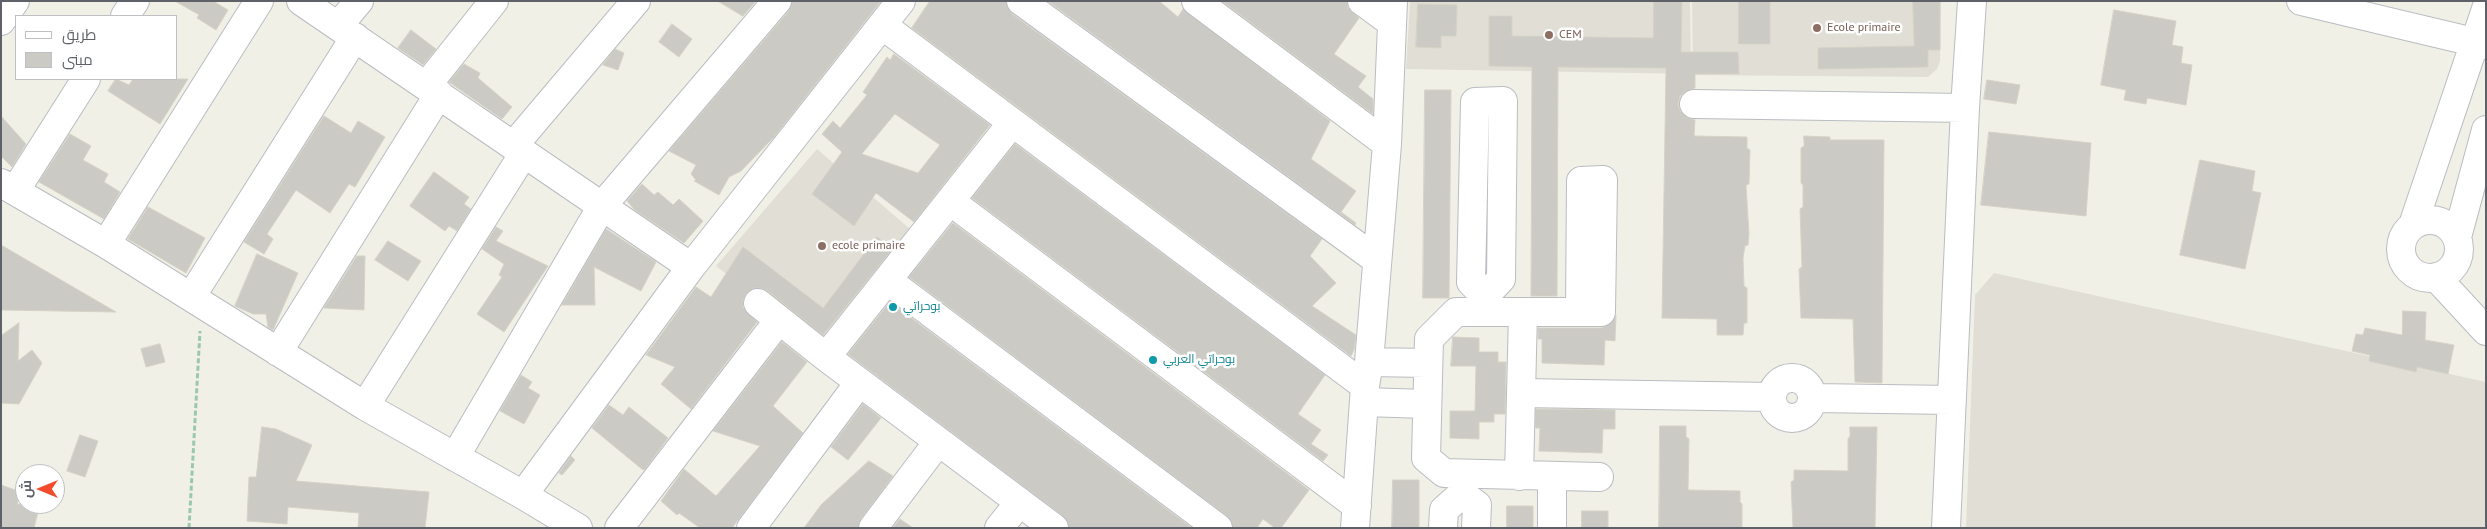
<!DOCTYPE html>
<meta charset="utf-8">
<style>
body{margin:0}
#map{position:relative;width:2487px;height:529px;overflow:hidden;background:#f1f0e7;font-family:"PT Sans",Cairo,sans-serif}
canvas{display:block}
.frame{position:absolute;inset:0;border:2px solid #5e6268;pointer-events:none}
.legend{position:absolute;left:15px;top:15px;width:162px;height:65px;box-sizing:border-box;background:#fff;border:1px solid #bfc0c3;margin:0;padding:6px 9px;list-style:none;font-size:15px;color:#5e6268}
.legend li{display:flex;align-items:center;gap:10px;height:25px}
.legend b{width:25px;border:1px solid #bfc0c3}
.north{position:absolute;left:15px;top:464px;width:50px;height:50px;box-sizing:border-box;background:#fff;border:1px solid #bfc0c3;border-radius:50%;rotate:270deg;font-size:14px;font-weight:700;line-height:20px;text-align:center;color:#5e6268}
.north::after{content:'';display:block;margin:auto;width:18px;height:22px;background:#f24b2d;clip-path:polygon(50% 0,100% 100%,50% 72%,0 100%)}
</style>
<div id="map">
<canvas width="2487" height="529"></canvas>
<div class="frame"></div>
<ul class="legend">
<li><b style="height:6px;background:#fff"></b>طريق</li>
<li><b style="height:14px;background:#cccac4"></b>مبنى</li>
</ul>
<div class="north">ش</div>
</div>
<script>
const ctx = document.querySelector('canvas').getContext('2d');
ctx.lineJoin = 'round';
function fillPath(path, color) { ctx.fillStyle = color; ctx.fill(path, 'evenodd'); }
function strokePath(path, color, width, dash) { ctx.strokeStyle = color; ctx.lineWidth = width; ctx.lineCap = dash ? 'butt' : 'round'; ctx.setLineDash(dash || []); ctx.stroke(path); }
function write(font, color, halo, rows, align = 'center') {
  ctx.font = font + ' "PT Sans",Cairo,sans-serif'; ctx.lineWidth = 5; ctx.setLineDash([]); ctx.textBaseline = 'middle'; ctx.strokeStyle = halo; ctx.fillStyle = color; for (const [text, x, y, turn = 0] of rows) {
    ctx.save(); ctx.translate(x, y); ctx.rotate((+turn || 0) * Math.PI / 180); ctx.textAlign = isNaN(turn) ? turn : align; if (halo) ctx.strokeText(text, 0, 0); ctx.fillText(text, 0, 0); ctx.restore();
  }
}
fillPath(new Path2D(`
 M1410 1H1690L1691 74 1406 69Z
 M1692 1H1941L1940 61 1937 69 1928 77 1693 75Z
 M817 149 917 235 827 351 716 266Z
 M1994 273 2486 382V528H1966L1975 295Z`), '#e1dfd5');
fillPath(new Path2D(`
 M1484 115H1493L1489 279H1480Z`), '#c3e9c6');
const building = new Path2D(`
 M175 1H213L228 10 216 30 197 18 199 15Z
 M718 1H756L743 16Z
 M792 1H881L774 137 741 171 729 177 719 195 694 181 696 180 691 174 696 165 669 151 789 11Z
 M930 1H1006L1012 14 1322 239 1310 256 1336 283 1312 306 1356 335 1354 350 1351 356 912 28Z
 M1048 1H1159L1178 17 1183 9 1330 121 1311 159 1356 191 1341 212 1356 223 1355 225Z
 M1222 1H1347L1348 8 1359 18 1334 54 1366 76 1358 87 1373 99V114Z
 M1654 1H1682L1681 52H1738L1739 74H1695V88L1686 91 1680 96 1678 104 1680 111 1686 117 1695 120 1694 136 1747 137V148L1750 150 1749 184 1746 185 1749 234 1748 245 1745 246 1743 258 1744 286 1747 288V323H1744L1743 335H1717V319L1662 318 1666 68 1558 67 1557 296H1531L1532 67 1489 66V16H1512V36L1653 38Z
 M1739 1H1770V44H1739Z
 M1913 1H1940V50H1928V67L1818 69V48L1914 46Z
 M1418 4 1457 5 1456 36H1441V48L1416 47Z
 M2114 10 2176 21 2172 45 2183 47 2181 63 2192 65 2186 105 2147 98 2146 104 2124 100 2126 90 2101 85Z
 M672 24 692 39 679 57 659 42Z
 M411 30 436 49 423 65 398 48Z
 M615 49 624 53 618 70 603 65Z
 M894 54 990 125 914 222 876 193 854 226 812 194 842 152 822 134 833 121 840 128 867 95 863 92 887 57 890 60ZM895 114 940 145 918 173 862 154Z
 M464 64 480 73 478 78 512 107 502 119 449 82Z
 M116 79 129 85 133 79H188L160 124 108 91Z
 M1987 80 2020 85 2016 104 1984 99Z
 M1425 90H1451L1449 298H1423Z
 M1 116 26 144 12 167 1 156Z
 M324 116 351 133 358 121 385 137 355 187 349 184 330 213 296 190 267 234 273 239 264 254 244 242Z
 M1989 132 2091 143 2086 216 1981 205Z
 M70 134 91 146 83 160 108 174 104 182 120 192 104 219 39 182Z
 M1804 136 1830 137V140H1884L1882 383 1855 382 1853 319 1801 318 1799 269 1802 267 1800 209 1803 207V185L1801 183V148L1804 146Z
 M1015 144 1325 375 1298 414 1321 430 1311 444 1328 455 1323 461 972 198Z
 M2200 160 2255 171 2252 191 2261 193 2245 269 2180 255Z
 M434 172 469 197 464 204 471 209 457 231 449 226 445 231 410 206Z
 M642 184 654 195 658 192 673 205 679 199 703 221 684 243 635 210 627 201Z
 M148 207 205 238 186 273 128 239Z
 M953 223 1309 490 1281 528H1275L1263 519 1257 528H1233L1227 516 909 277Z
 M496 227 503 231 496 241 548 266 504 332 477 314 502 277 499 275 504 264 482 249Z
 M606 229 656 262 641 291 594 267 595 305H562Z
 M877 237 892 249 823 335 768 291 761 288H753L746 294 743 300V308L757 322 691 409 661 384 675 367 646 355 696 287 711 297 743 247 823 308Z
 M388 241 421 261 408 281 375 260Z
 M1 245 116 312 1 310Z
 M257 254 298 273 273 330 268 327 266 314H253L235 306Z
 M357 256H365L364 310 324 308Z
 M890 302 1192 528H1069L1063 516 848 354Z
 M2403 311 2426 312 2425 340 2454 345 2448 374 2417 367 2416 372 2369 361 2370 355 2352 351 2356 334 2363 335 2365 328 2402 335Z
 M1616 316 1615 341 1605 340 1604 365 1542 363V339H1538V328H1601L1609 325Z
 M19 323 18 361 32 350 42 363 19 404 1 403V336Z
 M1453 337 1479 338V352H1498V362H1506L1505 414H1494V422H1479V439L1450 438V411H1475L1476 366H1451Z
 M782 342 807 362 773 406 803 433 732 528H700L679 513 677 515 661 501 684 469 716 496 760 446 713 431Z
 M160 344 165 362 146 367 141 349Z
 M521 375 532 382 528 388 540 395 524 424 500 411Z
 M863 404 881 418 848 460 831 447Z
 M609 405 623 415 629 407 668 438 645 469 643 470 592 428Z
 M1536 409 1615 410V429H1603L1602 453 1539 451 1540 428H1536Z
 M1660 426H1686V437L1689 439 1688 490 1740 491V502L1742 504V528H1659Z
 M262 427 276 429 312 445 296 481 429 492 425 528H358L359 513 288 507 287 524 247 521 249 477H256Z
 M1850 427H1877L1875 528H1793L1791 482 1794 480V470L1848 471V439L1850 436Z
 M80 435 98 441 85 477 67 471Z
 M571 456 575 460 562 475 559 473Z
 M869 461 893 476 861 519 858 528H804L821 505Z
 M1393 480H1419V528H1392Z
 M1 485 21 492 17 504H40L34 528H1Z
 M1507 506H1533V528H1507Z
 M1582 511H1608V528H1582Z
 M900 519 913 528H893Z`);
fillPath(building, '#cccac4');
strokePath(building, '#d6d2c5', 1);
const minor = new Path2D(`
 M301 1 691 267 901 1
 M1021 1 1377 260
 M1196 1 1387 144
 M1362 1 1392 23
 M2301 1 2486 45
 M125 16 135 1
 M1 21 15 1
 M882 25 1365 386
 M338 26 359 1
 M427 85 494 1
 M1694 104 1965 108
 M514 145 636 1
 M1 183 106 244 365 406 523 495 691 267
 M15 191 86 79
 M950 201 1357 506
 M2401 249a29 29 0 1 1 58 0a29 29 0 1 1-58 0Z
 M2413 225 2486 9
 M2457 237 2486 130
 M106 244 259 1
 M2436 277 2486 331
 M887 280 1218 528
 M191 297 355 37
 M758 303 826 357 1054 528
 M1485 312V296L1471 282 1475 102 1503 101 1501 279 1485 296
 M1580 312 1581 181 1603 180 1601 312H1456L1429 339 1426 458 1444 473 1599 477
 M278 352 439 94
 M826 357 1012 123
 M1369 362 1427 363
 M1772 398a20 20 0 1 1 40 0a20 20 0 1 1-40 0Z
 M1521 393 1772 397
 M1813 398 1952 400
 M1364 402 1426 404
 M365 406 524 153
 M455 457 602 206 777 1
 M1519 476 1523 312
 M1552 477V528
 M1462 494 1477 505 1476 528
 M523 495 578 528
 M619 528 779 320
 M751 528 859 383
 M873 528 938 442
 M999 528 1019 503
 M1355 528 1365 386 1369 362 1387 144 1393 1
 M1443 528 1444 510 1462 494V474
 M1946 528 1965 108 1972 1`);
strokePath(minor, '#b9bcc1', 30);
strokePath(new Path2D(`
 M189 528 200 331`), '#9ac8ab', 3, [5, 2.5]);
strokePath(minor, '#fff', 28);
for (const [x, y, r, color] of [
 [1817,28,5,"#8d6e63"],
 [1549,35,5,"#8d6e63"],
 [822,246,5,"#8d6e63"],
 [893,307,5,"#0f9aa8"],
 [1153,360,5,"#0f9aa8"]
]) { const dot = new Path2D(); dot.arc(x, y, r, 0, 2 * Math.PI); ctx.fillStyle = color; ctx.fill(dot); strokePath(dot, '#fff', 2); }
write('12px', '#785e54', '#fff', [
 ["Ecole primaire",1827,28],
 ["CEM",1559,35],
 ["ecole primaire",832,246]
], 'left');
write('12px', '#0d838f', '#fff', [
 ["بوحراتي",903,307],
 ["بوحراتي العربي",1163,360]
], 'left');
</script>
